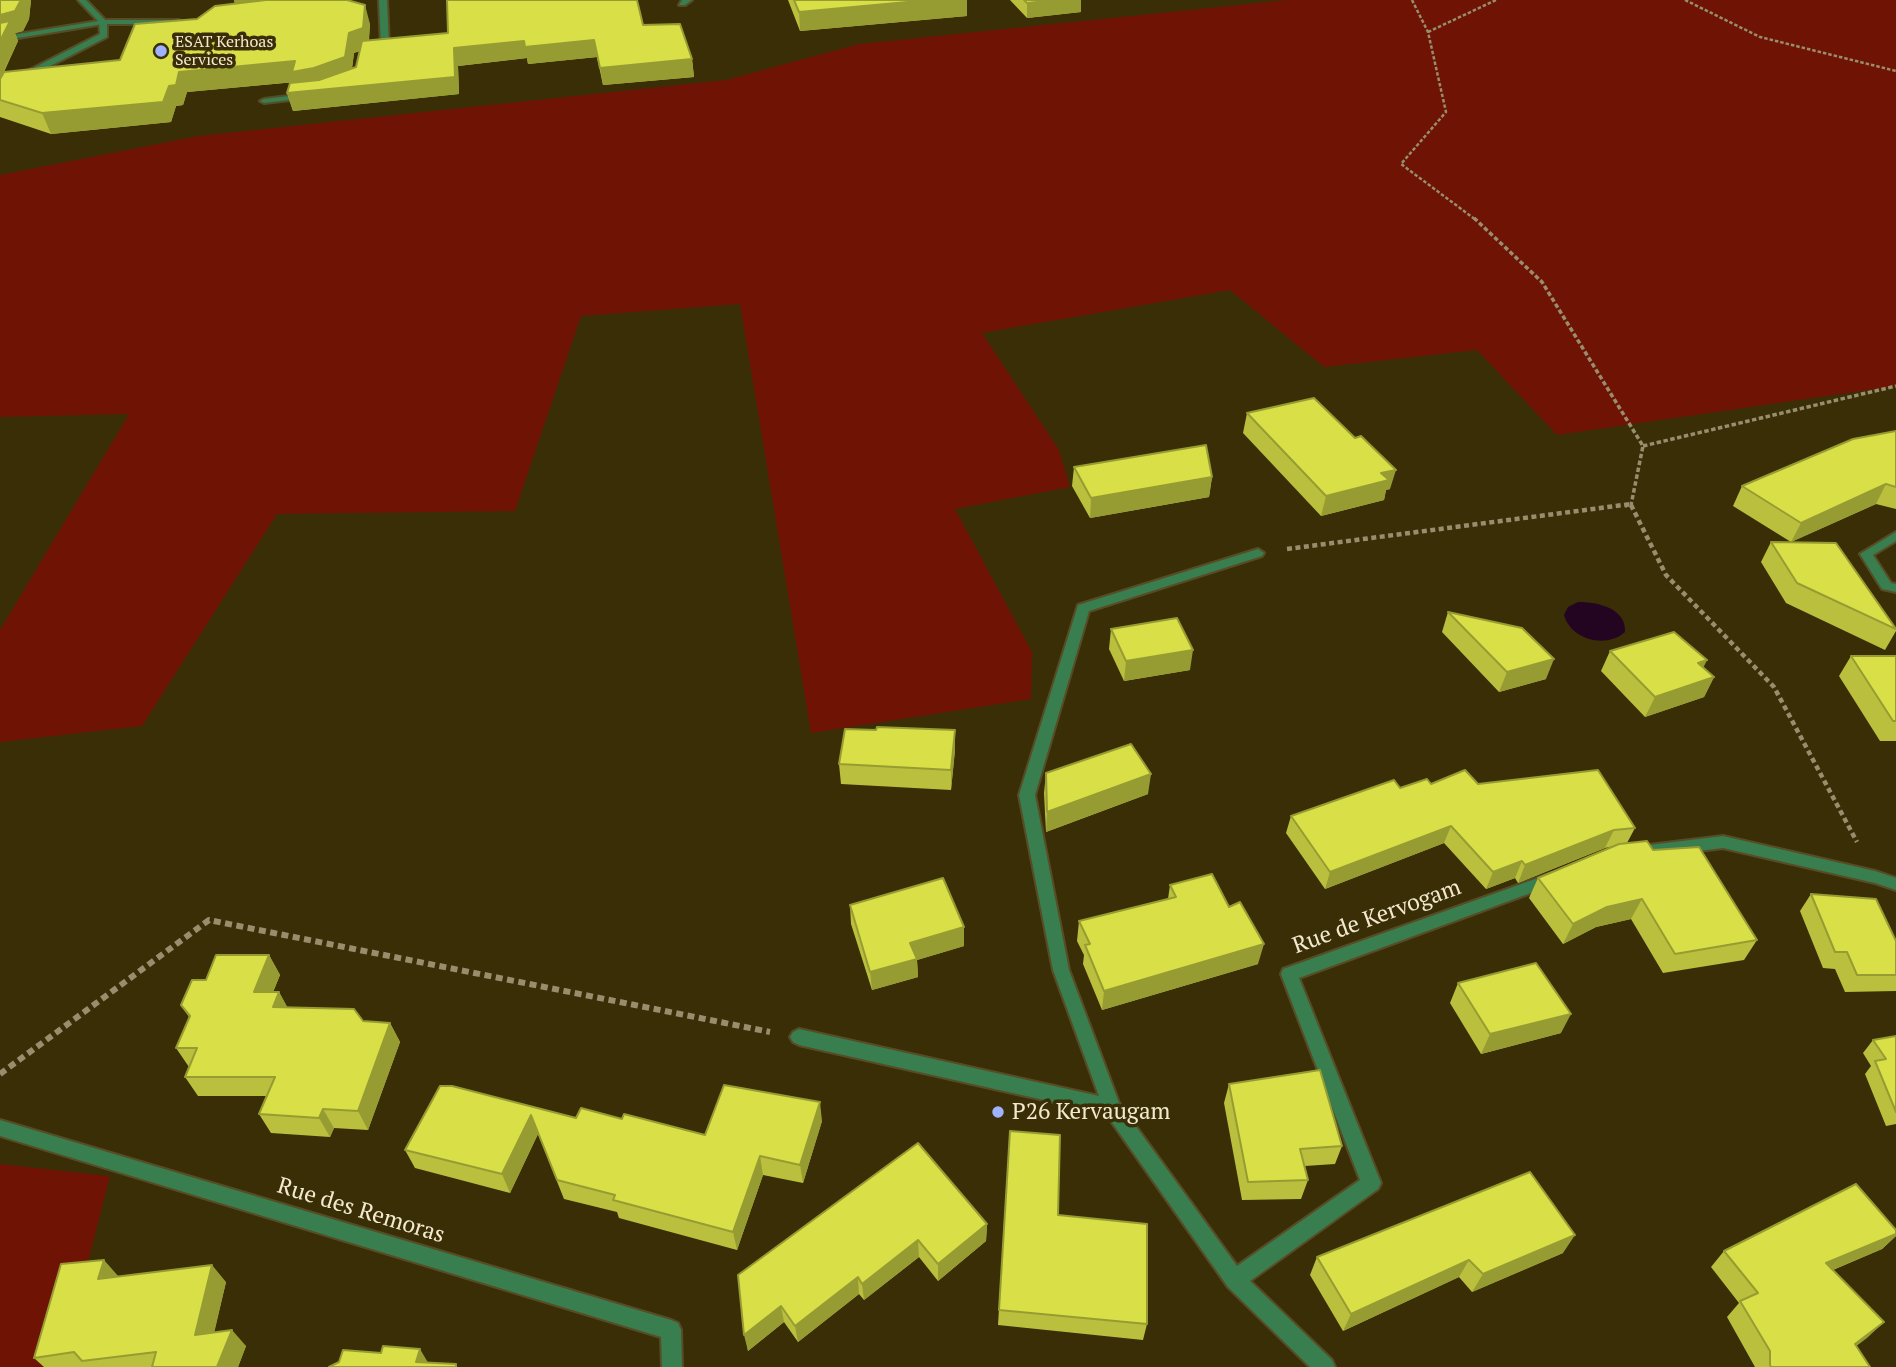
<!DOCTYPE html>
<style>
body{margin:0}
canvas{display:block;background:#392e06}
</style>
<canvas width="1896" height="1367"></canvas>
<script>
const ctx = document.querySelector('canvas').getContext('2d');
ctx.lineJoin = 'round';
function fillPath(path, color) { ctx.fillStyle = color; ctx.fill(path, 'evenodd'); }
function strokePath(path, color, width, dash) { ctx.strokeStyle = color; ctx.lineWidth = width; ctx.lineCap = dash ? 'butt' : 'round'; ctx.setLineDash(dash || []); ctx.stroke(path); }
function write(font, color, halo, rows, align = 'center') {
  ctx.font = font + ' "PT Serif",serif'; ctx.lineWidth = 7; ctx.setLineDash([]); ctx.textBaseline = 'middle'; ctx.strokeStyle = halo; ctx.fillStyle = color; for (const [text, x, y, turn = 0] of rows) {
    ctx.save(); ctx.translate(x, y); ctx.rotate((+turn || 0) * Math.PI / 180); ctx.textAlign = isNaN(turn) ? turn : align; if (halo) ctx.strokeText(text, 0, 0); ctx.fillText(text, 0, 0); ctx.restore();
  }
}
fillPath(new Path2D(`
 M1287 0H1896V386L1557 435 1477 350 1324 367 1230 290 982 333 1059 450 1070 487 955 509 1032 652 1031 699 811 733 740 304 581 316 515 511 277 514 142 726 0 742V630L129 414 0 417V175L198 136 726 80 859 44Z
 M0 1164 110 1176 61 1367H0Z`), '#6f1405');
fillPath(new Path2D(`
 M1578 602C1598 602 1626 608 1625 632 1606 649 1571 640 1564 615L1568 607Z`), '#240521');
const service = new Path2D(`
 M379 0H387L389 47 374 52 370 50 371 48 381 46Z
 M103 20 107 22V37L13 85 0 87V83L8 81 100 34 99 22Z
 M305 94 309 96 308 98 264 103 260 101 264 99Z
 M1896 532V541L1873 555 1891 583 1896 584V592L1882 589 1860 554Z`);
const minor = new Path2D(`
 M78 0H86L105 20H179L183 22 179 24H103L0 41V37L98 21Z
 M682 0H692L685 5H679Z
 M1258 549 1264 553 1262 556 1089 611 1035 795 1069 970 1119 1103 1237 1266 1360 1180 1281 974 1283 969 1552 873 1558 875 1560 879 1558 883 1299 978 1381 1183 1378 1189 1250 1281 1332 1360 1335 1367H1310L1228 1287 1106 1114 799 1045 793 1042 790 1037 793 1032 799 1029 1099 1096 1053 970 1019 795 1078 605Z
 M1723 836 1875 871 1896 878V890L1875 883 1723 848 1641 858 1635 856 1633 852 1635 848 1641 846Z
 M0 1120 671 1320 678 1323 681 1330 682 1367H662L661 1337 0 1136Z`);
strokePath(service, '#574c26', 4);
strokePath(minor, '#574c26', 4);
strokePath(new Path2D(`
 M1412 0 1428 32 1446 112 1401 164 1476 220
 M1685 0 1760 37 1896 71
 M1428 32 1496 0`), '#988e6d', 2.5, [3.5, 2]);
strokePath(new Path2D(`
 M1474 218 1542 282 1643 446 1631 505 1625 506
 M1643 446 1896 386`), '#988e6d', 3.5, [4.5, 2.5]);
strokePath(new Path2D(`
 M1631 505 1666 575 1774 687 1857 842
 M1287 549 1631 504`), '#988e6d', 4.5, [5, 3.5]);
strokePath(new Path2D(`
 M0 1074 209 920 770 1032`), '#988e6d', 6, [7, 4.5]);
fillPath(service, '#387e4e');
fillPath(minor, '#387e4e');
fillPath(new Path2D(`
 M0 0H31L29 19 23 31 15 33 18 41 4 72 120 60 197 19 235 4 234 0H348L370 24 369 40 643 25 692 59 694 77 603 85 597 57 528 64 527 58 458 66 459 94 293 111 287 93 295 82 187 92 183 105 176 106 171 122 51 134 0 117ZM360 51 356 67 352 68 354 53Z
 M788 0H967V16L800 31Z
 M1010 0H1081V12L1027 18Z
 M1247 413 1390 489 1386 490 1384 500 1321 516 1243 433Z
 M1896 431V509L1876 504 1791 542 1733 506 1742 486Z
 M1074 467 1212 477 1209 497 1090 518 1072 486Z
 M1771 542 1896 629V631L1885 650 1786 603 1761 562Z
 M1448 612 1546 679 1499 692 1442 632Z
 M1111 629 1190 670 1124 681 1109 649Z
 M1610 651 1714 677 1704 697 1645 717 1601 671Z
 M1851 656H1896V741H1880L1839 676Z
 M955 730V750L951 790 841 784 839 764Z
 M1046 773 1148 794 1046 832 1044 793Z
 M1431 784H1478L1635 828 1627 843 1653 850 1757 940 1744 960 1663 973 1631 919 1596 927 1563 944 1529 898 1538 878 1614 846 1605 848 1518 883 1515 878 1486 889 1444 843 1325 889 1286 833 1291 816 1400 788Z
 M1170 885 1258 964 1102 1010 1083 964 1084 955 1077 941 1079 921 1168 899Z
 M1811 894 1896 941V991L1845 992 1835 969 1823 968 1800 911Z
 M850 905 964 927V946L917 960 918 977 872 990 851 924Z
 M269 955 280 975 273 992H279L287 1007 363 1021 390 1023 400 1042 368 1130 334 1128 330 1137 271 1133 259 1114 266 1096H198L185 1077 189 1067 176 1048 189 1017 181 1005 206 980Z
 M1458 983 1561 1033 1481 1054 1450 1003Z
 M1896 1036V1124L1886 1126 1865 1074 1871 1066 1863 1053 1873 1040Z
 M1229 1084 1342 1146 1335 1164 1305 1166 1308 1180 1301 1199 1242 1200 1224 1103Z
 M576 1118 622 1119 705 1135 822 1121 803 1183 763 1175 737 1250 619 1218 617 1212 564 1199 538 1134 510 1193 415 1168 405 1150Z
 M1010 1131 1058 1215 1147 1324 1143 1340 998 1325Z
 M987 1224 986 1241 938 1281 919 1257 864 1300 859 1294 798 1342 784 1322 748 1351 738 1275Z
 M1896 1230V1236L1882 1249 1833 1270 1884 1322 1856 1346 1870 1367H1755L1727 1317 1739 1303 1711 1267 1724 1251Z
 M1563 1253 1472 1292 1459 1277 1343 1331 1310 1275 1317 1257Z
 M119 1277 226 1282 214 1332 246 1346 238 1367H44L34 1358Z`), '#bac03d');
fillPath(new Path2D(`
 M21 0H31L29 19 23 31 15 33 18 41 0 79V15Z
 M234 0H316L238 13Z
 M929 0H967V16L800 31 799 12Z
 M1056 0H1081V12L1027 18V3Z
 M365 5 370 24 368 47 354 53 351 77 298 92 295 82 187 92 183 105 176 106 171 122 51 134 42 113 169 86 179 72 349 33Z
 M594 40 597 57 528 64 527 58 458 66 459 94 293 111 287 93 454 48 524 41Z
 M692 59 694 77 603 85 600 68Z
 M1396 470 1390 489 1386 490 1384 500 1321 516 1326 496 1381 473Z
 M1212 477 1209 497 1090 518 1091 498Z
 M1886 484 1876 504 1791 542 1801 523Z
 M1193 650 1190 670 1124 681 1126 661Z
 M1554 659 1546 679 1499 692 1507 672Z
 M1707 660 1697 681 1698 663Z
 M1714 677 1704 697 1645 717 1655 697Z
 M955 730V750L951 790V770Z
 M1151 774 1148 794 1046 832 1047 812Z
 M1451 826 1444 843 1325 889 1330 872Z
 M1614 830 1605 848 1518 883 1525 865Z
 M1522 861 1515 878 1486 889 1493 872Z
 M1642 899 1631 919 1596 927 1563 944 1573 924 1607 907Z
 M964 927V946L917 960 918 977 872 990 870 972 910 943Z
 M1264 944 1258 964 1102 1010 1104 991Z
 M269 955 280 975 265 1012 254 992Z
 M279 992 290 1012 273 1007Z
 M1571 1014 1561 1033 1481 1054 1490 1034Z
 M390 1023 400 1042 368 1130 358 1111Z
 M820 1102 822 1121 803 1183 800 1165Z
 M323 1109 334 1128 330 1137 319 1118Z
 M531 1115 538 1134 510 1193 502 1174Z
 M760 1156 763 1175 737 1250 733 1232Z
 M987 1224 986 1241 938 1281V1264Z
 M1896 1234V1236L1882 1249 1811 1279 1826 1263Z
 M1575 1235 1563 1253 1472 1292 1483 1274Z
 M918 1240 919 1257 864 1300 862 1284Z
 M104 1260 119 1277 98 1279Z
 M1469 1260 1459 1277 1343 1331 1351 1314Z
 M212 1265 226 1282 210 1351 195 1335Z
 M858 1277 859 1294 798 1342 795 1326Z
 M781 1306 784 1322 748 1351 744 1335Z
 M1884 1322 1867 1338 1839 1359 1855 1344Z
 M232 1330 246 1346 238 1367H217Z
 M420 1349 430 1366 416 1362Z`), '#979c32');
const building = new Path2D(`
 M0 0H21L15 11 0 15Z
 M266 0H347L365 5 363 28 349 33 345 57 314 68 292 72 295 61 179 72 176 85 169 86 163 102 42 113 0 100V79L4 72 120 60 135 24 197 19 215 6Z
 M447 0H637L643 25 680 24 692 59 600 68 594 40 525 47 524 41 454 48 455 77 287 93 290 83 319 80 356 67 362 41 448 33Z
 M794 0H929L799 12Z
 M1024 0H1056L1027 3Z
 M10 21 0 41V23Z
 M1314 398 1355 438 1361 436 1396 470 1381 473 1389 480 1326 496 1247 413Z
 M1896 431V487L1886 484 1801 523 1742 486 1853 439Z
 M1206 445 1212 477 1091 498 1074 467Z
 M1771 542 1836 543 1896 629 1797 583Z
 M1448 612 1522 628 1554 659 1507 672Z
 M1177 618 1193 650 1126 661 1111 629Z
 M1674 632 1707 660 1698 663 1714 677 1655 697 1610 651Z
 M1851 656H1896V721H1893Z
 M877 727 955 730 951 770 839 764 845 729 876 730Z
 M1131 744 1151 774 1047 812 1046 773Z
 M1465 770 1478 784 1598 770 1635 828 1614 830 1525 865 1522 861 1493 872 1451 826 1330 872 1291 816 1394 780 1400 788 1427 779 1431 784Z
 M1647 841 1653 850 1699 847 1757 940 1675 954 1642 899 1607 907 1573 924 1538 878 1619 844Z
 M1212 874 1229 907 1240 902 1264 944 1104 991 1085 945 1090 944 1079 921 1176 897 1170 885Z
 M943 878 964 927 910 943 917 959 870 972 850 905Z
 M1811 894 1876 899 1896 941V975H1857L1847 952H1835Z
 M216 955H269L254 992H279L273 1007 354 1009 363 1021 390 1023 358 1111 323 1109 319 1118 259 1114 275 1077H185L197 1048H176L190 1016 181 1005 192 980H206Z
 M1536 963 1571 1014 1490 1034 1458 983Z
 M1896 1036V1112L1875 1061 1886 1059 1873 1040Z
 M1320 1070 1342 1146 1300 1149 1308 1180 1248 1182 1229 1084Z
 M724 1085 820 1102 800 1165 760 1156 733 1232 613 1200 615 1195 557 1180 531 1115 502 1174 405 1150 440 1086H452L576 1118 581 1108 622 1119 624 1114 705 1135Z
 M1010 1131 1060 1135 1058 1215 1147 1224V1324L999 1310Z
 M918 1143 987 1224 938 1264 918 1240 862 1284 858 1277 795 1326 781 1306 744 1335 738 1275Z
 M1530 1172 1575 1235 1483 1274 1469 1260 1351 1314 1317 1257Z
 M1856 1184 1896 1230V1234L1826 1263 1884 1322 1855 1344 1870 1367H1771L1770 1365V1351L1740 1301 1758 1293 1724 1251Z
 M104 1260 98 1279 212 1265 195 1335 232 1330 217 1367H152L156 1352 82 1361 74 1352 34 1358 61 1264Z
 M383 1346 420 1349 416 1362 456 1364V1367H329L339 1362 343 1350 381 1353Z`);
fillPath(building, '#d8df47');
strokePath(building, '#979c32', 2);
for (const [x, y, r, color] of [
 [161,51,7,"#9fb3fd"],
 [998,1112,7,"#9fb3fd"]
]) { const dot = new Path2D(); dot.arc(x, y, r, 0, 2 * Math.PI); ctx.fillStyle = color; ctx.fill(dot); strokePath(dot, '#392e06', 2.5); }
write('16px', '#f2e9cf', '#392e06', [
 ["ESAT Kerhoas",175,42],
 ["Services",175,60]
], 'left');
write('23px', '#f2e9cf', '#392e06', [
 ["Rue de Kervogam",1377,917,-20],
 ["Rue des Remoras",361,1211,17]
]);
write('23px', '#f2e9cf', '#392e06', [
 ["P26 Kervaugam",1012,1112]
], 'left');
</script>
